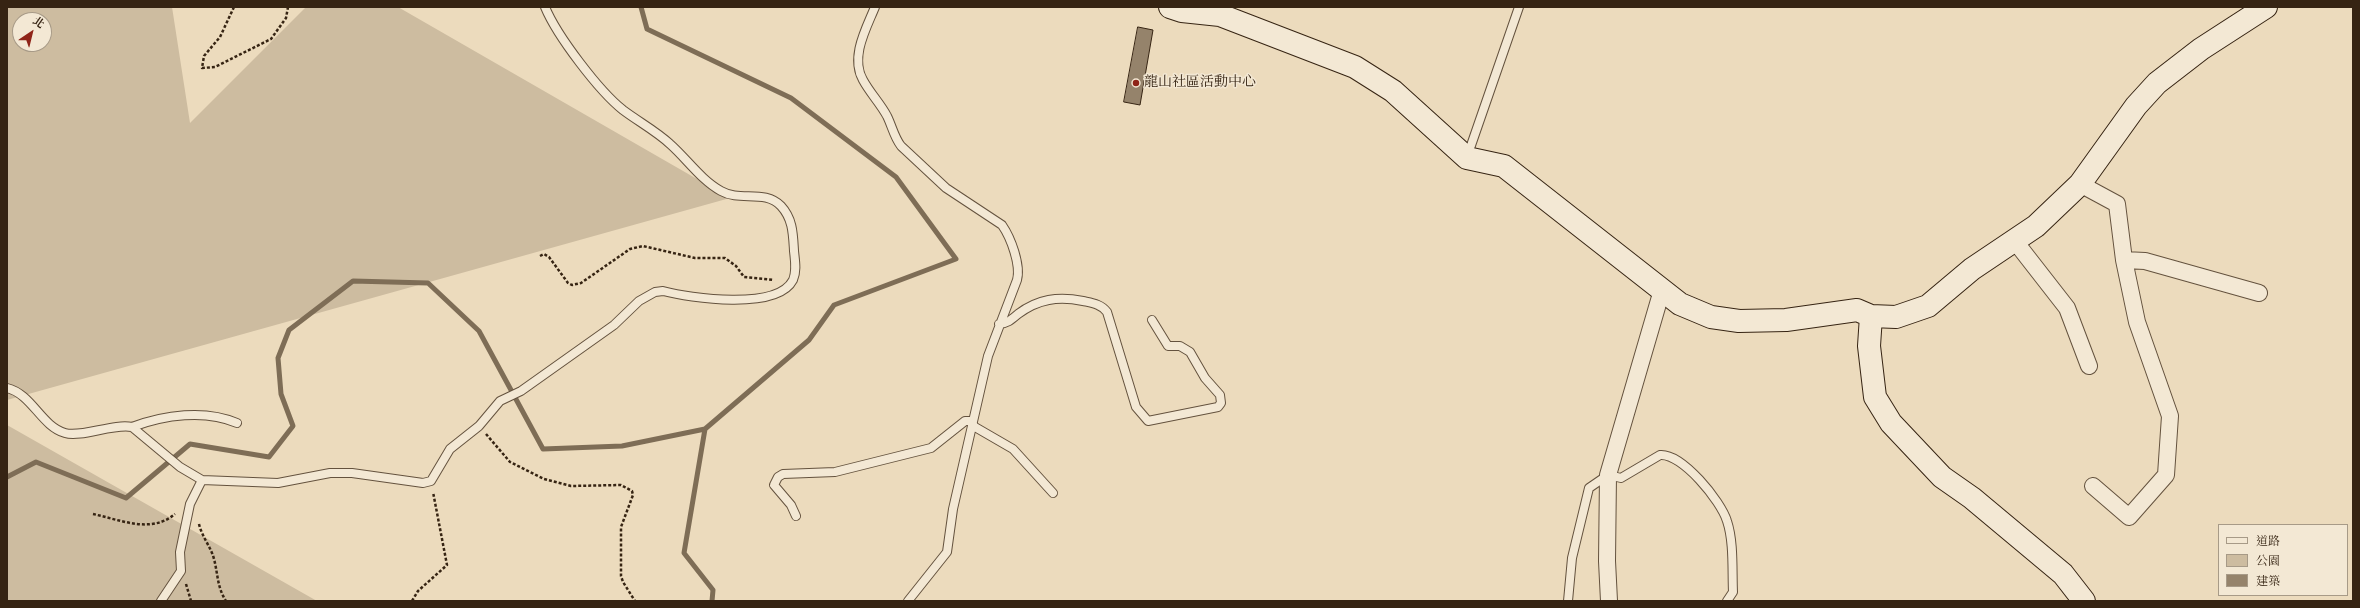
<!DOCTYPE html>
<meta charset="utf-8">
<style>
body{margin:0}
#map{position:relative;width:2360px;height:608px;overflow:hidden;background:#ecdbbd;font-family:"IM FELL Double Pica","Noto Serif TC",serif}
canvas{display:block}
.frame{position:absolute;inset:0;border:8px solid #362413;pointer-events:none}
.legend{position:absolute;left:2218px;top:524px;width:130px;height:72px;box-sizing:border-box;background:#f3e8d4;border:1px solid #a79a87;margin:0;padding:5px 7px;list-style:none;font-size:12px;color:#362413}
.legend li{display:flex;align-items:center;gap:8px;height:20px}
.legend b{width:20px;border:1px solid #a79a87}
.north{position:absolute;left:12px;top:12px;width:40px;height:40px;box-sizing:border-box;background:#f3e8d4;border:1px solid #a79a87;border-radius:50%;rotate:35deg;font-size:11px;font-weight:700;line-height:16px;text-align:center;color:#362413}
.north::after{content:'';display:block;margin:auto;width:14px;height:18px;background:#8f2418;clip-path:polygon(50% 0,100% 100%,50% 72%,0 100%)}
</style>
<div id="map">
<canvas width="2360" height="608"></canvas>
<div class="frame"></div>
<ul class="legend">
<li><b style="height:5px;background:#f3e8d4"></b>道路</li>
<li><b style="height:11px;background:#cdbca0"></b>公園</li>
<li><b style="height:11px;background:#95836b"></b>建築</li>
</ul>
<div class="north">北</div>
</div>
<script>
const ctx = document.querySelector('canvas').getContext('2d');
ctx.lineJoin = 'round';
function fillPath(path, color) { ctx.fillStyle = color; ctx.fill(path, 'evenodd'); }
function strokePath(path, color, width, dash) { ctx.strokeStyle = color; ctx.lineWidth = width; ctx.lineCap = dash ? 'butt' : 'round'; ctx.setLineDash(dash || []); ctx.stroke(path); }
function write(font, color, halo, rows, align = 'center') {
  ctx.font = font + ' "IM FELL Double Pica","Noto Serif TC",serif'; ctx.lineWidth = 3; ctx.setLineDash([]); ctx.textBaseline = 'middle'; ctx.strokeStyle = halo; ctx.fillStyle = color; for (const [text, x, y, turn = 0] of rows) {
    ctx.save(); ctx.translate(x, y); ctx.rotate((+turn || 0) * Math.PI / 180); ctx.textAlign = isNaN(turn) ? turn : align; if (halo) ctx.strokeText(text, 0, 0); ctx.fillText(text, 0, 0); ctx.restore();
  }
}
fillPath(new Path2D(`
 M7 7H172L190 123 306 7H398L730 198 7 400ZM20 20H44V44H20Z
 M7 425 317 601H7Z`), '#cdbca0');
strokePath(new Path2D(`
 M705 429 684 553 713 590 712 601
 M7 477 36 462 126 498 190 444 269 457 293 426 281 394 278 358 289 330 353 281 428 283 479 331 543 449 622 446 705 429 809 340 834 305 956 259 896 177 791 98 647 29 641 7`), '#7e6d56', 5);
const building = new Path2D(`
 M1138 27 1153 30 1140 105 1124 102Z`);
fillPath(building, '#95836b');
strokePath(building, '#362413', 1);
const lane = new Path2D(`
 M875 7C866 29 850 57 863 80 870 93 880 103 887 116 892 126 894 137 901 146L946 188 1002 225C1011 238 1021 265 1017 280L988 356 953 509 947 552 908 601
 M1467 157 1519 7
 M999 324C1008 323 1011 320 1018 314 1038 299 1058 296 1083 301 1092 303 1101 304 1107 312L1136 407 1148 421 1218 407 1221 403 1220 395 1205 378 1190 352 1180 346H1168L1152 320
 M7 388C32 394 41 426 65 433 81 438 114 423 132 427L180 467 202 480
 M132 427C164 415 205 409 237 423
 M796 516 791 505 774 485 778 477 783 474 835 472 931 448 965 421H970L975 427 1013 449 1053 493
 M161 601 181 571 180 552 190 504 202 480 278 483 330 473H352L423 483 431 481 450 449 479 426 500 401 521 391 614 325 639 301 655 292 663 291C690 298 777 311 793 280 797 271 795 261 794 251 793 234 793 219 781 206 765 189 740 202 721 191 701 180 687 159 670 144 656 131 639 122 623 110 599 91 557 36 545 7
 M1568 601 1572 558 1589 488 1608 475 1621 478 1660 455C1682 453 1721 501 1727 521 1734 542 1732 570 1733 592L1727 601`);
const street = new Path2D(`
 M2080 184 2117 204 2124 260 2137 322 2170 416 2166 475 2129 517 2093 486
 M2014 240 2067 308 2089 366
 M2124 260 2145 261 2259 293
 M1609 601 1607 561 1608 475 1662 290`);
const secondary = new Path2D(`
 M1170 7 1182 11 1220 15 1355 67 1393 91 1467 158 1504 166 1680 304 1711 317 1739 321 1786 320 1857 310 1871 316 1896 317 1928 306 1972 269 2036 226 2080 184 2136 106 2157 83 2201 49 2266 7
 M1871 316 1869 346 1875 397 1891 423 1942 477 1972 498 2063 574 2084 601`);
strokePath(lane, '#64523e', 10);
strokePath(street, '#64523e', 18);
strokePath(secondary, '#362413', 24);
strokePath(new Path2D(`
 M234 7 220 37 204 56 202 68 215 67 271 39 286 18 288 7
 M540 256 544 254 549 257 568 283 572 285 581 283 630 249 643 246 695 258H725L736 266 744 277 774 280
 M486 434 510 462 544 479 571 486 621 485 632 491 633 495 621 527V576L623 582 635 601
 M93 514C121 520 151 534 175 514
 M199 524C202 537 211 547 214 559 218 574 217 587 226 601
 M186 584 191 601
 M412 601 418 591 447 565 433 492`), '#362413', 2.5, [3, 2]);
strokePath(lane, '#f3e8d4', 8);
strokePath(street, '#f3e8d4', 16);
strokePath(secondary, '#f3e8d4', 22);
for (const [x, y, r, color] of [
 [1136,83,4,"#8f2418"]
]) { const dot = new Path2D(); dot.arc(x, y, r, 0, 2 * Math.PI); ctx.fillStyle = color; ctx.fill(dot); strokePath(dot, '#f3e8d4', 1.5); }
write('14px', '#362413', '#f3e8d4', [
 ["龍山社區活動中心",1144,83]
], 'left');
</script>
